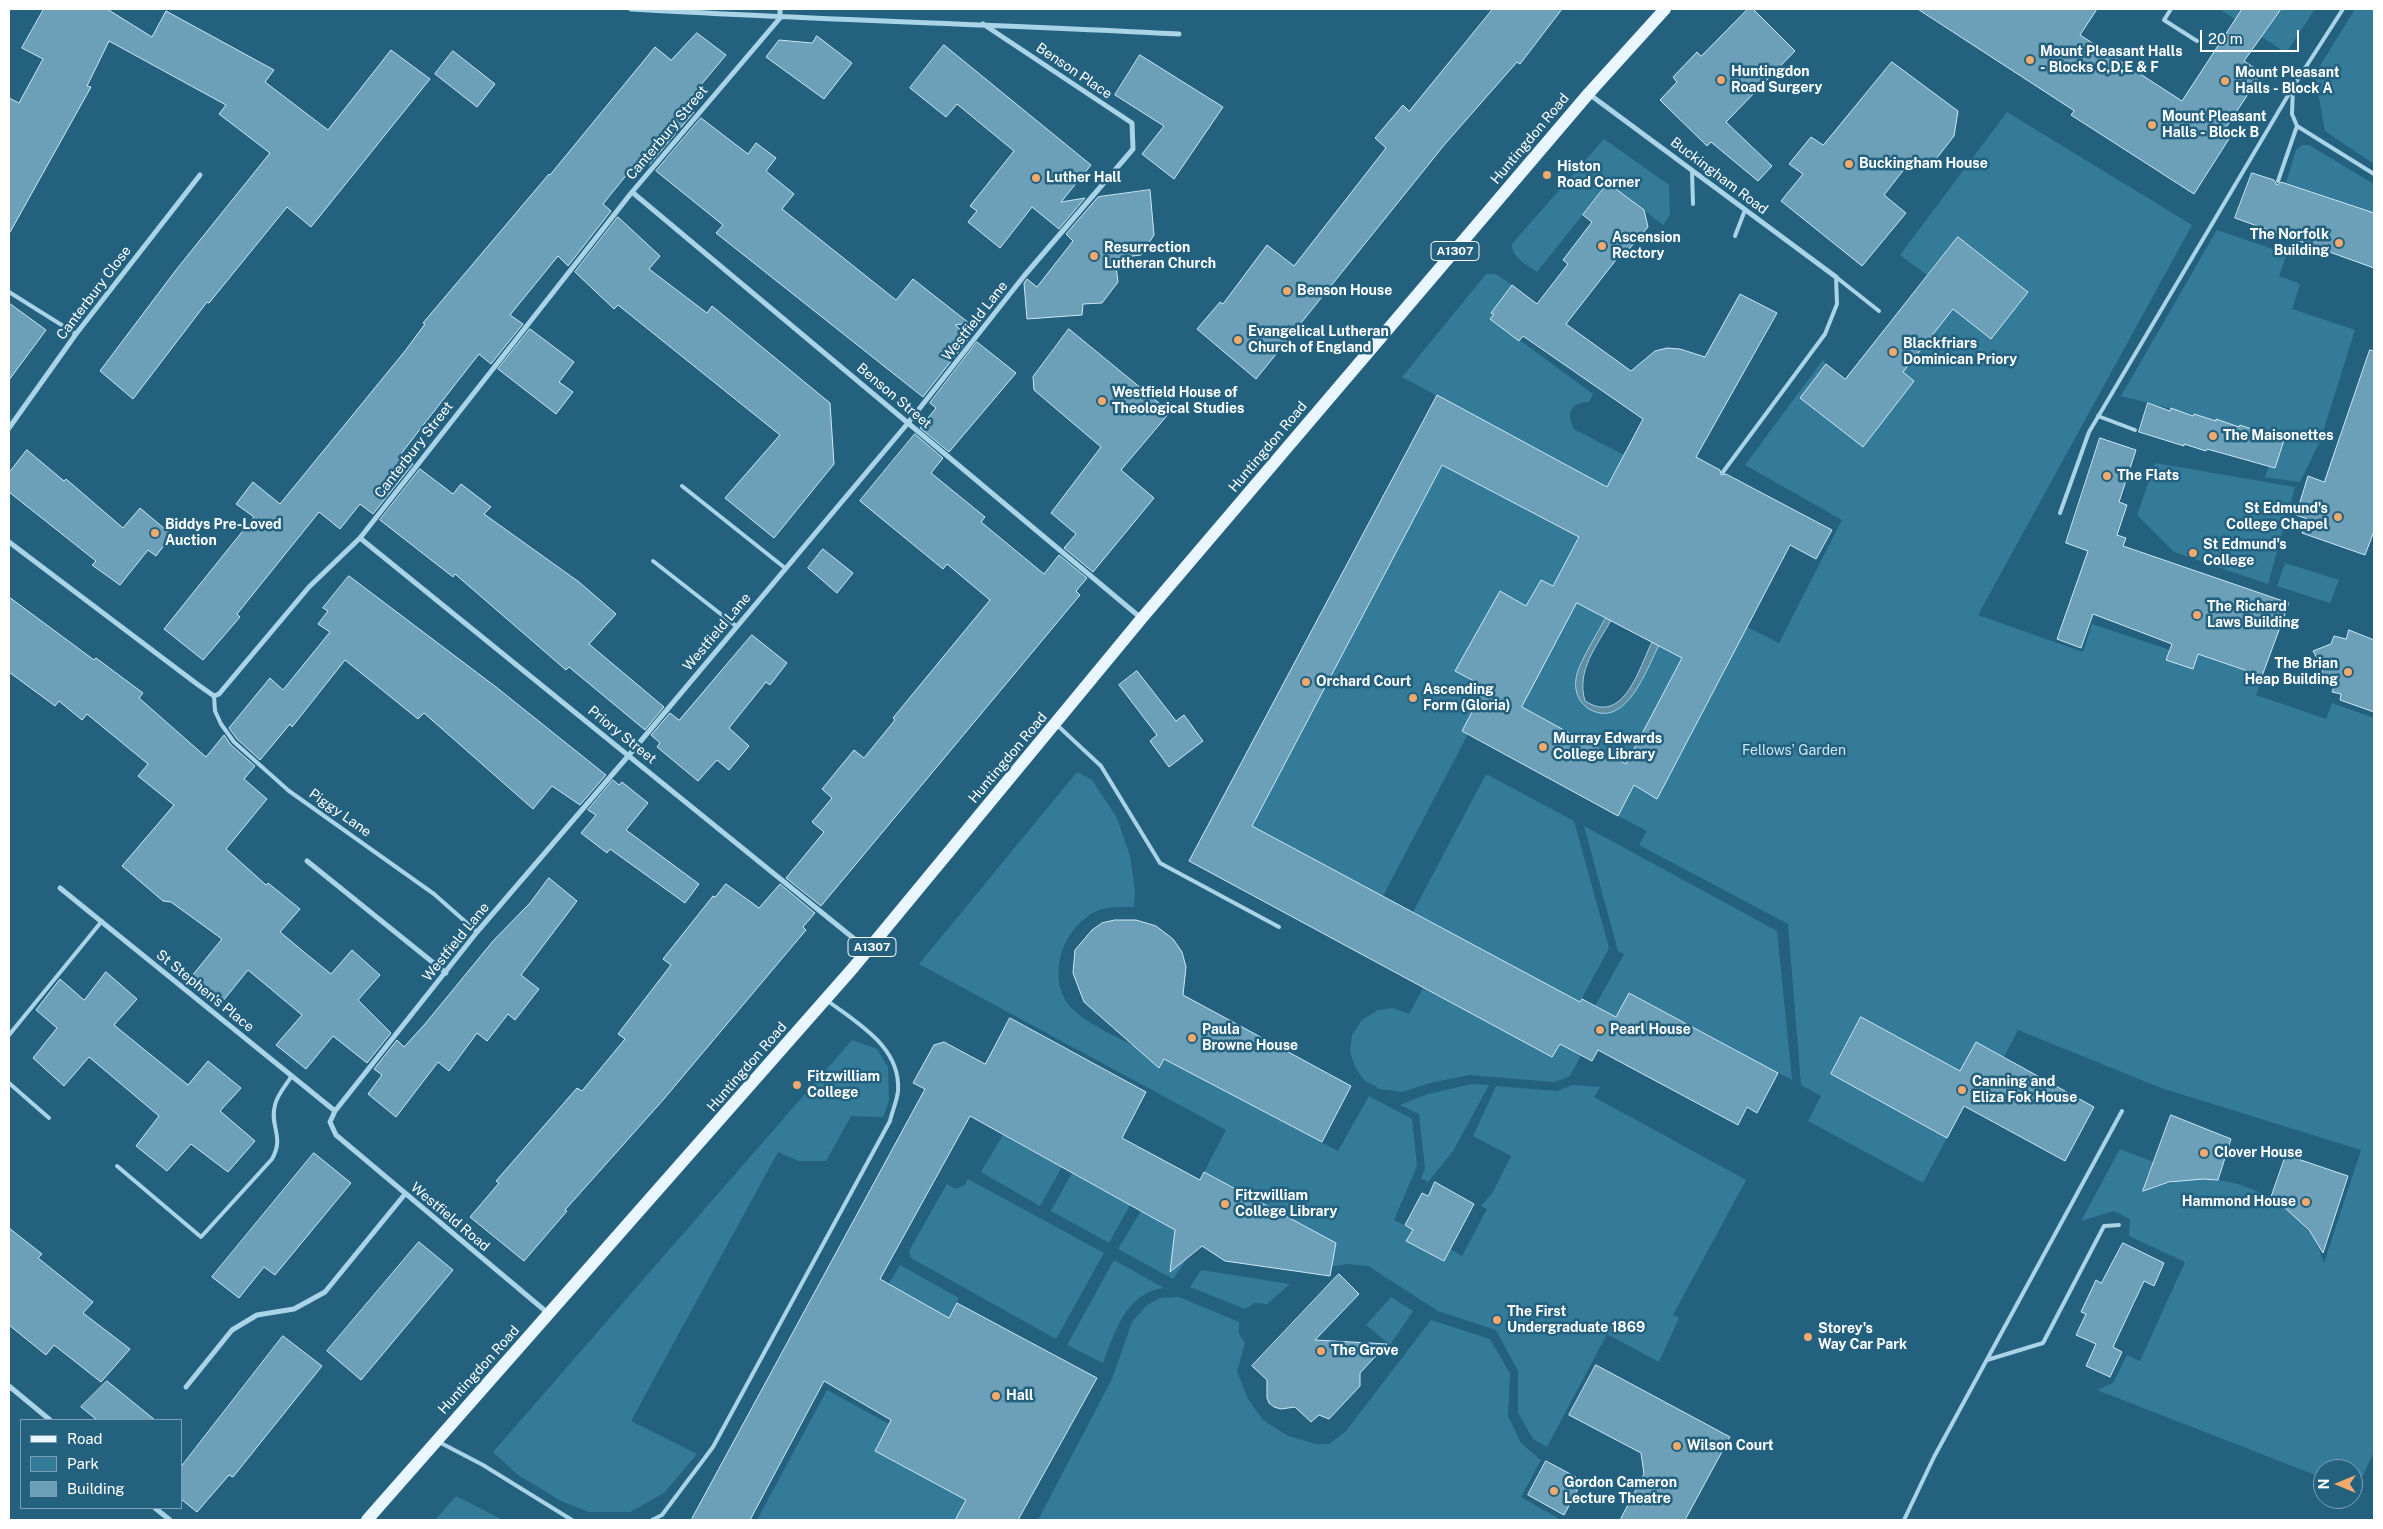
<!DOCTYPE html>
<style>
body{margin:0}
#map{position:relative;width:2383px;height:1529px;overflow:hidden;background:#23617f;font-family:"Public Sans",sans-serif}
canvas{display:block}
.frame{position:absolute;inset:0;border:10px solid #fff;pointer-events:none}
.legend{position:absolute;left:20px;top:1419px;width:162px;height:90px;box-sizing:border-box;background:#23617f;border:1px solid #7ba0b2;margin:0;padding:6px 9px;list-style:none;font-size:15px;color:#fff}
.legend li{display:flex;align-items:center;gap:10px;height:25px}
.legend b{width:25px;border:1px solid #7ba0b2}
.north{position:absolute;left:2313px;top:1459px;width:50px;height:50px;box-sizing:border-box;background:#23617f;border:1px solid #7ba0b2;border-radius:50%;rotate:270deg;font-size:14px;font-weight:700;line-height:20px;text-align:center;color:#fff}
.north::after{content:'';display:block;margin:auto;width:18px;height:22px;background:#f1aa6c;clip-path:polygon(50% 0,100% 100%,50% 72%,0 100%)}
.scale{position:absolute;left:2200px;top:30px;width:99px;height:22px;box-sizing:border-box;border:2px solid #fff;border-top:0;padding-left:6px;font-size:15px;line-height:18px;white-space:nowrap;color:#fff;-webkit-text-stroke:4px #23617f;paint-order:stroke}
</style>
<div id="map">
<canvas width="2383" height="1529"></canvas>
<div class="frame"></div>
<ul class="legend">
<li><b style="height:6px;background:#eaf6fd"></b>Road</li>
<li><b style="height:14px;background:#347b9a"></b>Park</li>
<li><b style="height:14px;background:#6ca0b8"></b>Building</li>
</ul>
<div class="north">N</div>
<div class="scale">20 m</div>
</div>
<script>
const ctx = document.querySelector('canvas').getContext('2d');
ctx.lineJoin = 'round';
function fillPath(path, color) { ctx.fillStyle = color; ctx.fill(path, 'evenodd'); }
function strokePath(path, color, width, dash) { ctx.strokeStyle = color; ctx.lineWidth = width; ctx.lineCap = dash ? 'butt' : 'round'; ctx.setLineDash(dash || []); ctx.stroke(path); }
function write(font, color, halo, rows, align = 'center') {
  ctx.font = font + ' "Public Sans",sans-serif'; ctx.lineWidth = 5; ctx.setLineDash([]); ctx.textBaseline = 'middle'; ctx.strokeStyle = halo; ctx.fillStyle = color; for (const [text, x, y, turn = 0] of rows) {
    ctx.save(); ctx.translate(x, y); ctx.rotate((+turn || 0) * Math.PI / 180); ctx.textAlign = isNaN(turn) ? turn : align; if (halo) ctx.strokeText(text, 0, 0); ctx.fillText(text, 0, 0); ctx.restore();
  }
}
fillPath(new Path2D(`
 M2222 9H2243L2268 27 2281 9H2315L2286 53 2221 10Z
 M2355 9H2374V164L2325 131 2316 82 2318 69Z
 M2007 112 2192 225 1978 615 2083 652 2092 624 2170 650 2167 660 2193 669 2198 654 2262 676 2256 695 2326 719 2332 703 2374 718V1451L2356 1491 2353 1490V1469H2323V1478L2097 1390 2113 1383 2127 1355 2140 1361 2185 1262 2129 1236 2130 1219 2114 1211 2081 1221 2120 1149 2154 1162 2144 1191C2163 1184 2183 1179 2204 1179 2253 1179 2312 1215 2324 1263L2361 1150 2161 1088 2018 1030 2004 1057 1976 1042 1960 1071 1861 1017 1831 1074 1947 1138 1923 1183 1808 1121 1821 1096 1801 1085 1788 924 1639 845 1647 831 1618 816 1634 785 1657 799 1747 627 1779 643 1842 520 1745 465 1823 360 1826 364 1800 398 1863 447 1914 381 1903 372 1953 309 1991 339 2028 292 1958 237 1927 275 1900 255Z
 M1604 139 1669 185 1670 215 1663 225 1608 183 1537 272C1526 264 1512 258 1512 244Z
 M2302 145H2309L2374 184V213L2286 183 2296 150Z
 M2217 230 2287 254 2279 276 2300 284 2292 309 2355 330 2320 441 2300 482 2265 477 2269 466 2275 468 2284 438 2121 396Z
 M1486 274H1496L1512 285 1492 313 1494 314 1491 319 1593 394 1589 402C1570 402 1566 414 1574 429L1624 455 1607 487 1402 377Z
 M2155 463 2295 487 2268 584 2174 552 2137 515Z
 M1442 465 1579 537 1553 586 1541 580 1526 606 1500 591 1455 671 1485 687 1463 731 1468 734 1383 896 1252 826Z
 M2285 563 2339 580 2330 603 2277 586Z
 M1578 602 1606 617 1576 677 1582 705 1607 714C1636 703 1646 671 1659 645L1683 657 1626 764 1522 707Z
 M1077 772 1092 780 1117 818 1130 856 1135 891 1134 907C1123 907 1110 906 1099 910 1065 924 1046 972 1068 1004 1081 1023 1138 1047 1160 1059L1165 1049 1180 1067 1338 1151 1369 1096 1412 1119 1417 1166 1394 1220 1413 1230 1406 1241 1450 1249 1462 1256 1487 1209 1481 1206 1493 1192 1511 1156 1473 1136 1496 1086 1557 1091 1573 1085 1600 1087 1594 1097 1746 1180 1673 1315 1679 1318 1659 1362 1607 1334 1547 1447 1533 1439 1518 1413V1371L1496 1330 1438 1311 1368 1266 1348 1264 1333 1266 1308 1273 1335 1252 1336 1246 1333 1242 1204 1172 1226 1130 919 964Z
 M1486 774 1574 821 1609 948 1580 1002 1413 912Z
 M1584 826 1777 931 1792 1080 1630 993 1616 1017 1595 1006 1624 954 1618 951Z
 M1423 988 1552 1056 1560 1044 1581 1055 1570 1076 1555 1082 1469 1075 1430 1083 1402 1092 1380 1089 1364 1080 1355 1067 1350 1051 1352 1035 1362 1020 1378 1010 1393 1008 1409 1014Z
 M852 1040 877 1049 888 1067 889 1101 883 1117 851 1116 826 1161H799L778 1152 631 1421 697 1454 664 1493 630 1512H589L563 1502 518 1475 493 1452Z
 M1472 1084 1489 1085 1453 1151 1428 1182 1421 1178 1425 1169 1419 1114 1400 1105 1428 1094Z
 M1003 1135 1062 1167 1040 1206 981 1172Z
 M1072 1173 1130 1205 1109 1243 1051 1211Z
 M968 1179 1104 1253 1056 1339 911 1258 909 1251 947 1184 956 1189 965 1185Z
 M1141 1211 1178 1232 1189 1256 1173 1279 1118 1249Z
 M1114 1260 1164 1288C1126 1293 1115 1331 1103 1363L1067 1345Z
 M900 1265 959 1298 949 1318 889 1284Z
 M1201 1270 1290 1284 1267 1304 1255 1303 1245 1309 1190 1287Z
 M1179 1297 1239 1322V1334L1245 1343 1237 1372 1248 1399 1263 1420 1288 1436 1316 1444H1329L1346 1431 1431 1320 1490 1339 1510 1374 1508 1416 1521 1443 1541 1460 1521 1497 1561 1520H1038L1112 1379 1132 1322 1146 1306 1160 1298Z
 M1391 1297 1413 1311 1390 1345 1366 1325Z
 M827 1390 889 1424 875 1451 966 1500 955 1520H757Z
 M456 1496 503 1520H435Z`), '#347b9a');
const water = new Path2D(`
 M1606 617 1611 620C1597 646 1576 670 1585 701 1624 726 1639 668 1652 642L1659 645C1646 670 1626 730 1589 709 1579 703 1574 691 1576 679 1577 665 1599 631 1606 617Z`);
fillPath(water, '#618da1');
strokePath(water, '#9dd1e7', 1);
const building = new Path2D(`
 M44 9H107L152 37 166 11 274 70 265 82 328 130 391 50 430 79 311 227 287 207 209 303 207 302 133 399 100 371 176 270 270 153 219 114 226 105 109 41 87 86 91 87 9 234V98L19 103 43 59 22 48Z
 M1493 9H1562L1520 64 1517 62 1445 144 1256 379 1197 329 1220 302 1223 304 1267 245 1294 266 1386 148 1375 138 1403 105 1409 111Z
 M1748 9H1753L1795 51 1726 122 1772 166 1758 181 1711 142 1707 146 1660 100 1677 82 1673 77 1697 52 1701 56Z
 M1918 9H2097L2080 35 2182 101 2242 9H2281L2244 61 2262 73 2225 129 2232 134 2194 194 2071 115 2074 111Z
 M697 33 726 55 684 105 694 112 649 165 641 159 638 163 637 162 603 204 611 211 568 266 558 256 510 315 523 324 491 364 479 354 421 428 401 454 413 464 373 514 360 504 340 529 319 512 237 614 240 617 203 660 164 629 254 517 236 504 253 482 280 504 405 351 425 324 423 323 549 174 550 175 655 47 671 60Z
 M817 36 852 63 824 99 766 57 779 40 812 43Z
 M944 45 1091 165 1061 202 1085 198 1059 229 1032 207 1000 248 968 222 977 211 970 206 1014 151 957 104 946 117 910 88Z
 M453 51 495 84 477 107 435 74Z
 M1140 55 1223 107 1174 179 1142 154 1164 126 1115 95Z
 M1892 62 1958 111 1954 136 1936 159 1909 163 1884 195 1906 213 1862 266 1781 201 1803 174 1789 164 1811 137 1823 145Z
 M701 118 748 154 756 143 776 158 766 171 794 194 782 209 896 300 913 279 969 323 955 325 970 337 923 397 716 233 723 225 656 171Z
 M2252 173 2274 180 2277 185 2281 182 2374 213V268L2235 218Z
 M1608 183 1644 210 1648 227 1630 248 1631 257 1619 256 1566 324 1631 371 1655 351 1667 348 1680 349 1705 357 1740 294 1777 313 1696 457 1720 470 1721 475 1726 474 1832 530 1816 559 1790 545 1657 799 1634 785 1618 816 1462 731 1485 687 1455 671 1500 591 1526 606 1541 580 1553 586 1579 537 1442 465 1252 826 1580 1002 1582 999 1616 1017 1629 993 1778 1073 1757 1113 1747 1107 1738 1125 1598 1050 1592 1061 1560 1044 1552 1057 1189 861 1437 395 1607 487 1643 419 1523 336 1519 341 1490 319 1494 314 1491 313 1512 285 1537 304 1568 264 1563 260 1592 222 1583 215ZM1577 603 1682 658 1626 764 1522 707Z
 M1150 190 1154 235 1141 255 1115 258 1118 282 1102 303 1083 304 1082 315 1027 319 1024 283 1027 279 1037 287 1073 241 1066 234 1098 197Z
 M618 217 660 256 649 269 707 313 712 306 830 403 834 464 774 538 725 498 780 435 618 305 614 309 575 272Z
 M1958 237 2028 292 1991 339 1953 309 1903 372 1914 381 1863 447 1800 398 1826 364 1845 379Z
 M9 303 46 330 9 380Z
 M530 329 574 362 559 382 573 392 556 414 498 369Z
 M1069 329 1170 412 1121 470 1154 498 1093 572 1064 548 1076 534 1051 513 1101 447 1034 390 1033 377Z
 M977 342 1016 373 949 452 920 428 936 408 930 403Z
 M2370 350 2374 351V531L2365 555 2302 533 2307 519 2296 515 2308 476 2324 482Z
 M2148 403 2170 411 2171 408 2193 416 2194 414 2216 421V419L2239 427 2240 425 2284 440 2275 468 2207 449 2206 451 2184 444V446L2139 432Z
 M915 434 943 458 931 473 985 517 981 522 1044 574 1059 555 1087 578 1076 591 1080 595 821 906 786 878 824 832 812 822 832 798 822 789 854 750 864 758 895 720 893 718 990 600 947 564 943 569 860 501Z
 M2100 438 2136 450 2119 502 2127 505 2117 535 2126 538 2123 546 2289 603 2262 676 2198 654 2193 669 2166 660 2172 644 2093 614 2081 648 2057 639 2088 551 2066 543Z
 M27 450 64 481 66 479 123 528 140 508 172 535 156 556 148 550 120 585 92 565 96 561 9 492V473Z
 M420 469 453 494 461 484 491 507 484 514 579 582 616 614 589 644 664 707 645 730 569 667 566 670 455 574 453 577 380 520Z
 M823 549 853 573 837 593 808 568Z
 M349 576 496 687 606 775 580 805 552 786 533 809 424 713 418 719 345 660 292 727 290 724 260 760 237 739 229 728 270 678 283 690 330 632 318 624 328 611 323 608Z
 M9 597 94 660 96 658 143 693 139 698 206 757 224 735 231 745 255 766 244 779 267 799 226 849 266 885 268 883 300 909 280 932 304 952 331 974 352 950 380 975 358 1000 391 1033 367 1063 333 1036 306 1069 276 1045 302 1015 248 970 222 1002 191 977 222 939 171 902 163 901 122 866 174 805 138 776 148 764 87 714 82 720 59 701 55 706 9 672Z
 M2349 630 2374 640V712L2340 700 2341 694 2332 692 2336 681 2321 676 2323 669 2313 651 2331 644 2334 636 2346 639Z
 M752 635 787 663 770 685 766 682 729 728 749 746 729 770 717 760 698 781 657 747 660 743 651 735 670 713 679 720Z
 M1137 671 1176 721 1184 715 1203 741 1169 767 1150 741 1157 735 1119 685Z
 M613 780 619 785 622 782 648 803 626 830 699 884 685 903 610 849 607 853 581 833 596 815 588 810Z
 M549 878 577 901 521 975 539 989 515 1020 508 1014 487 1041 477 1033 449 1071 438 1062 396 1117 368 1094 382 1075 374 1069 397 1040 404 1047 425 1024 493 941 530 903Z
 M726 884 759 908 780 884 815 913 803 927 806 930 663 1100 565 1210 567 1211 524 1261 470 1217 499 1183 496 1181 577 1088 582 1091 625 1039 618 1034 671 965 663 959 713 896 715 897Z
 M1115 920H1136L1156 926 1173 939 1182 952 1186 967 1183 995 1351 1086 1322 1142 1164 1059 1159 1068 1084 1002 1073 973 1075 950 1092 930 1102 923Z
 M106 972 137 999 114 1025 188 1085 208 1061 241 1088 220 1111 255 1141 228 1172 191 1144 167 1171 136 1146 159 1116 89 1057 64 1086 33 1058 57 1028 36 1010 60 979 84 1000Z
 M1861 1017 1960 1071 1976 1042 2094 1107 2065 1161 1964 1106 1947 1138 1831 1074Z
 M1010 1018 1146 1092 1122 1138 1200 1180 1204 1172 1336 1243 1330 1276 1225 1261 1202 1246 1170 1272 1175 1230 970 1116 880 1279 949 1318 957 1303 1097 1378 1018 1520H955L966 1500 875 1451 891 1420 824 1381 750 1520H691L925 1089 913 1083 934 1045 944 1042 985 1064Z
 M2171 1115 2231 1139 2218 1180 2203 1179 2169 1182 2143 1191Z
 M314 1153 351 1183 275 1275 264 1267 239 1298 212 1277Z
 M2286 1155 2348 1176 2323 1253 2309 1230 2283 1206 2271 1198Z
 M1435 1182 1474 1204 1444 1261 1406 1241 1413 1230 1405 1225 1422 1193 1428 1196Z
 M9 1228 42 1254 38 1258 93 1302 83 1313 130 1349 101 1382 54 1345 46 1355 9 1325Z
 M419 1242 453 1270 361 1380 327 1351Z
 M2123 1243 2164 1263 2154 1286 2144 1281 2113 1347 2122 1352 2110 1377 2086 1366 2096 1344 2076 1335 2086 1314 2081 1312 2096 1280 2101 1283Z
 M1339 1274 1359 1294 1315 1340 1387 1344 1360 1373V1386L1329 1419 1319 1415 1311 1422 1295 1407 1281 1409 1274 1407 1269 1403 1267 1398V1380L1252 1366Z
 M283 1336 322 1366 233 1477 229 1475 197 1512 181 1499V1467Z
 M1596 1365 1730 1437 1685 1520H1620L1644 1474 1641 1453 1569 1415Z
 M107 1381 155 1420H97L81 1407Z
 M1546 1461 1576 1477 1579 1487 1564 1515 1528 1495Z`);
fillPath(building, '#6ca0b8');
strokePath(building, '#cce8f5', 1);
strokePath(new Path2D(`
 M2171 9 2164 20 2197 41
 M2343 9 2293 87 2292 114 2297 126 2374 174
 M1692 171 1693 204
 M2278 181 2297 126
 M1735 236 1745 210
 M1836 277 1879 311
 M9 292 76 334
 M2098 416 2135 430
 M1723 472 1825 334 1837 304 1836 277
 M682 486 785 568
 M2060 513 2089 432 2293 87
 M653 561 736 626
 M214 696 215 711 221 724 234 742 289 791 434 894 477 932
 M1057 725 1101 766 1160 863 1279 927
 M9 1035 102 921
 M9 1083 49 1118
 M117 1166 201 1237 272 1159C285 1136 269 1126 275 1105 277 1095 286 1085 291 1077
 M1987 1360 2043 1343 2104 1226 2119 1225
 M439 1442 483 1465 572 1520
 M652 1520 662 1515 713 1447 890 1121C892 1112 897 1101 898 1091 901 1047 858 1024 828 1001
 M1904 1520 1934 1457 2122 1111`), '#a9d3e6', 4);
strokePath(new Path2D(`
 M631 9C814 20 997 24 1179 34
 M1589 94 1836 277
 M632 192 1141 618
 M9 428 76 334 200 175
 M360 538 868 950
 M9 542 197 684 214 696 219 694 309 587 360 538 632 192 780 18V9
 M307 861 446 973
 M60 888 335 1111
 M549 1314 336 1135 330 1122 335 1111 477 932 629 755 908 423 1024 276 1133 149 1132 123 983 24
 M9 1386 50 1420
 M186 1387 232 1330 257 1315 294 1309 325 1292 405 1194
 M155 1508 170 1520`), '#a9d3e6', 5);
strokePath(new Path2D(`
 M367 1520 853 968 1142 618 1589 93 1665 9`), '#eaf6fd', 12);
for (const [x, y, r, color] of [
 [2030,60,5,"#f1aa6c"],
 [1721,80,5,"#f1aa6c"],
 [2225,81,5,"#f1aa6c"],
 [2152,125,5,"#f1aa6c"],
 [1849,164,5,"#f1aa6c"],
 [1547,175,5,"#f1aa6c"],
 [1036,178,5,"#f1aa6c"],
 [2339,243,5,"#f1aa6c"],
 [1602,246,5,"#f1aa6c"],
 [1094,256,5,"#f1aa6c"],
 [1287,291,5,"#f1aa6c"],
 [1238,340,5,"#f1aa6c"],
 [1893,352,5,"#f1aa6c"],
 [1102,401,5,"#f1aa6c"],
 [2213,436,5,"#f1aa6c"],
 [2107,476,5,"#f1aa6c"],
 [2338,517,5,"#f1aa6c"],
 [155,533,5,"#f1aa6c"],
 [2193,553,5,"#f1aa6c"],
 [2197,615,5,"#f1aa6c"],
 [2348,672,5,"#f1aa6c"],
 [1306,682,5,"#f1aa6c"],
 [1413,698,5,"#f1aa6c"],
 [1543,747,5,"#f1aa6c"],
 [1600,1030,5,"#f1aa6c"],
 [1192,1038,5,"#f1aa6c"],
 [797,1085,5,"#f1aa6c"],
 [1962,1090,5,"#f1aa6c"],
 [2204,1153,5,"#f1aa6c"],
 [2306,1202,5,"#f1aa6c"],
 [1225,1204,5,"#f1aa6c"],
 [1497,1320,5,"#f1aa6c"],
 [1808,1337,5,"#f1aa6c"],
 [1321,1351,5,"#f1aa6c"],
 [996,1396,5,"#f1aa6c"],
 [1677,1446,5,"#f1aa6c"],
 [1554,1491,5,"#f1aa6c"]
]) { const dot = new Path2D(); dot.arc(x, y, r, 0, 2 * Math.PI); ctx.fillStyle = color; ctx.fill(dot); strokePath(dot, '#23617f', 2); }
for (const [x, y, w] of [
 [1455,251,48],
 [872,947,48]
]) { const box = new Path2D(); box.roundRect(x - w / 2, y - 9.5, w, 19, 4); ctx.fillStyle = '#23617f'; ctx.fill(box); strokePath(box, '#fff', 1); }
write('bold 12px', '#fff', null, [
 ["A1307",1455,251],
 ["A1307",872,947]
]);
write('bold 14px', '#fff', '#23617f', [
 ["Mount Pleasant Halls",2040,52],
 ["- Blocks C,D,E & F",2040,68],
 ["Huntingdon",1731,72],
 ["Road Surgery",1731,88],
 ["Mount Pleasant",2235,73],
 ["Halls - Block A",2235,89],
 ["Mount Pleasant",2162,117],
 ["Halls - Block B",2162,133],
 ["Buckingham House",1859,164],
 ["Histon",1557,167],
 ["Road Corner",1557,183],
 ["Luther Hall",1046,178],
 ["The Norfolk",2329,235,"right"],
 ["Building",2329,251,"right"],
 ["Ascension",1612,238],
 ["Rectory",1612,254],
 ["Resurrection",1104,248],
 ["Lutheran Church",1104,264],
 ["Benson House",1297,291],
 ["Evangelical Lutheran",1248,332],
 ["Church of England",1248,348],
 ["Blackfriars",1903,344],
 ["Dominican Priory",1903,360],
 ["Westfield House of",1112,393],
 ["Theological Studies",1112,409],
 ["The Maisonettes",2223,436],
 ["The Flats",2117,476],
 ["St Edmund's",2328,509,"right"],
 ["College Chapel",2328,525,"right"],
 ["Biddys Pre-Loved",165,525],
 ["Auction",165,541],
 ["St Edmund's",2203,545],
 ["College",2203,561],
 ["The Richard",2207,607],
 ["Laws Building",2207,623],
 ["The Brian",2338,664,"right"],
 ["Heap Building",2338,680,"right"],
 ["Orchard Court",1316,682],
 ["Ascending",1423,690],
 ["Form (Gloria)",1423,706],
 ["Murray Edwards",1553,739],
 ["College Library",1553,755],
 ["Paula",1202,1030],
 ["Browne House",1202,1046],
 ["Pearl House",1610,1030],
 ["Fitzwilliam",807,1077],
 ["College",807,1093],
 ["Canning and",1972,1082],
 ["Eliza Fok House",1972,1098],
 ["Clover House",2214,1153],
 ["Fitzwilliam",1235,1196],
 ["College Library",1235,1212],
 ["Hammond House",2296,1202,"right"],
 ["The First",1507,1312],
 ["Undergraduate 1869",1507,1328],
 ["Storey's",1818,1329],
 ["Way Car Park",1818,1345],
 ["The Grove",1331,1351],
 ["Hall",1006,1396],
 ["Wilson Court",1687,1446],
 ["Gordon Cameron",1564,1483],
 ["Lecture Theatre",1564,1499]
], 'left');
write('14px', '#fff', '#23617f', [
 ["Benson Place",1074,71,34],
 ["Canterbury Street",667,133,-50],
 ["Huntingdon Road",1530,139,-50],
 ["Buckingham Road",1719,176,37],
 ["Canterbury Close",94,293,-53],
 ["Westfield Lane",975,321,-52],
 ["Benson Street",894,396,40],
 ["Huntingdon Road",1268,447,-50],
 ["Canterbury Street",414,450,-52],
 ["Westfield Lane",717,632,-50],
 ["Priory Street",622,735,39],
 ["Huntingdon Road",1008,758,-50],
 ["Piggy Lane",340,813,35],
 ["Westfield Lane",456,942,-51],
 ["St Stephen's Place",205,991,39],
 ["Huntingdon Road",747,1067,-49],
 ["Westfield Road",450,1217,40],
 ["Huntingdon Road",479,1370,-48]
]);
write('14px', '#cce8f5', '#23617f', [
 ["Fellows' Garden",1794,751]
]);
</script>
